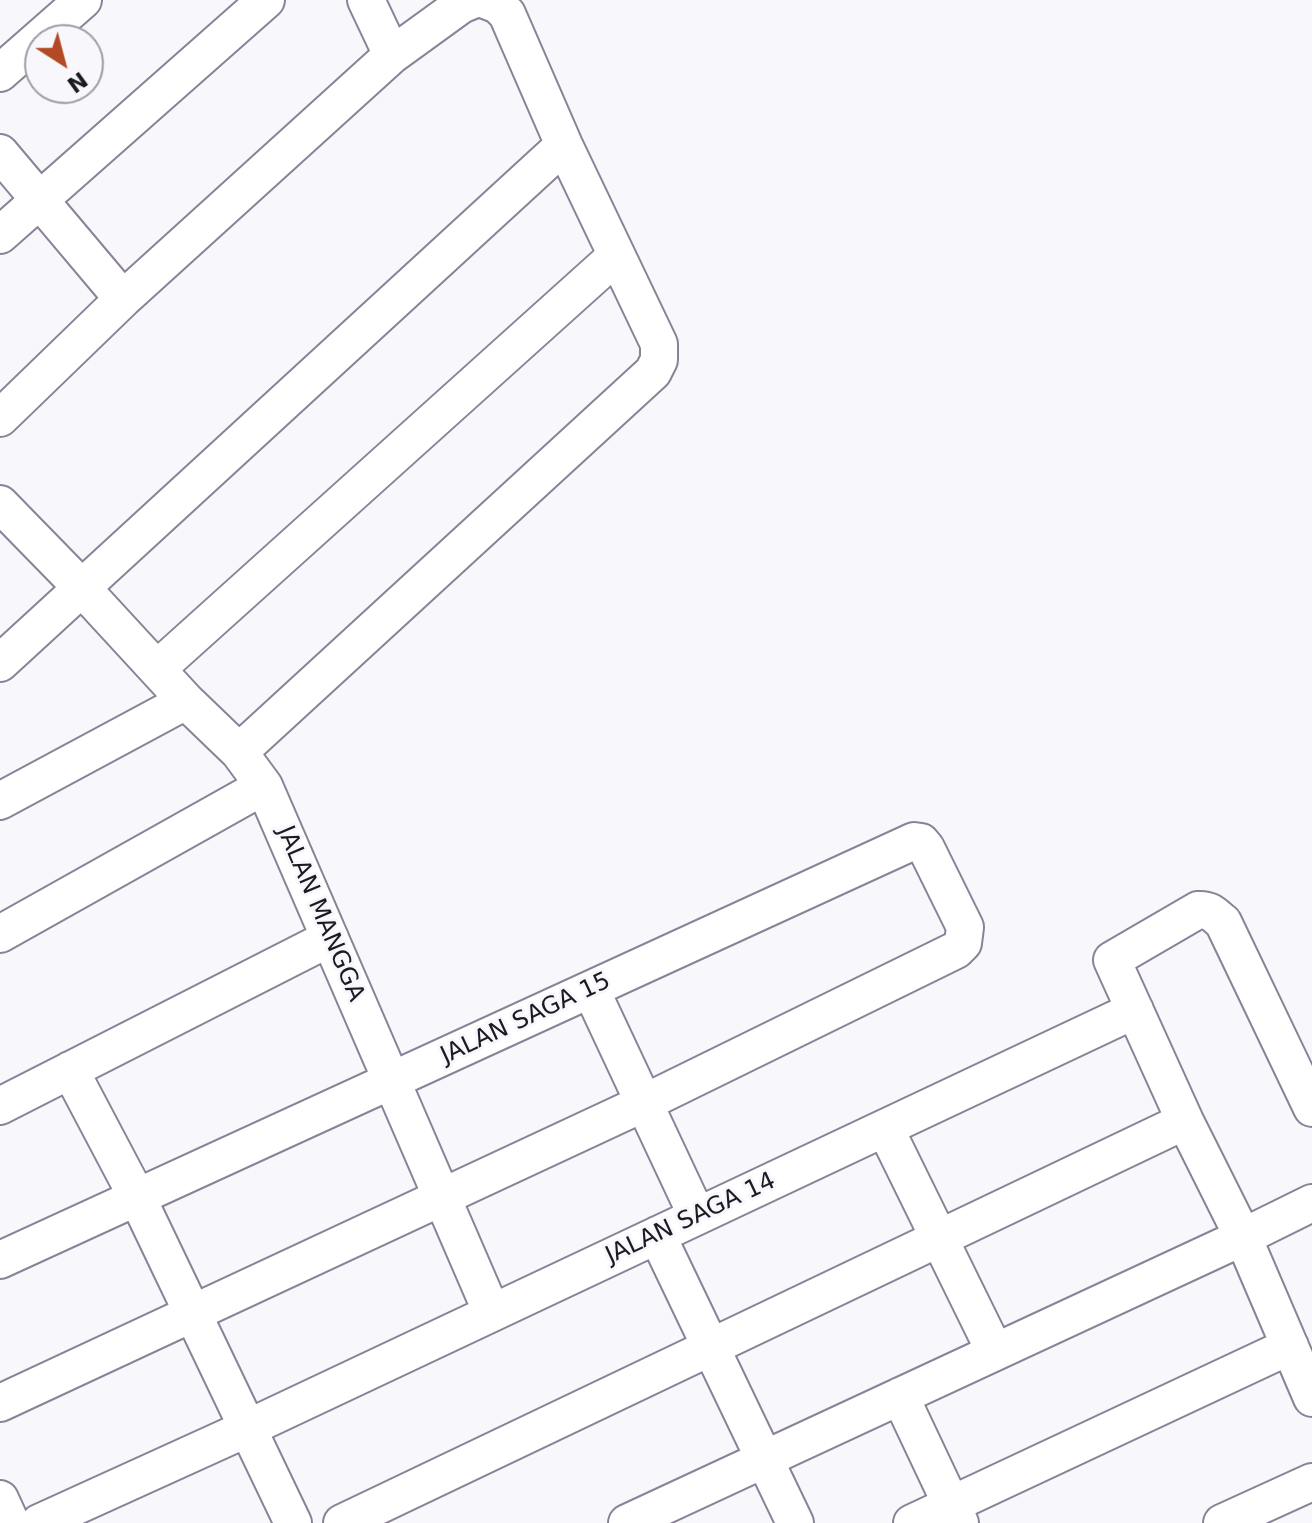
<!DOCTYPE html>
<style>
body{margin:0}
#map{position:relative;width:1312px;height:1523px;overflow:hidden;background:#f8f7fc;font-family:"DejaVu Sans",sans-serif}
canvas{display:block}
.north{position:absolute;left:24px;top:24px;width:80px;height:80px;box-sizing:border-box;background:#f8f7fc;border:2px solid #a09ea4;border-radius:50%;rotate:144deg;font-size:22px;font-weight:700;line-height:32px;text-align:center;color:#1c1921}
.north::after{content:'';display:block;margin:auto;width:28px;height:36px;background:#b24b25;clip-path:polygon(50% 0,100% 100%,50% 72%,0 100%)}
</style>
<div id="map">
<canvas width="1312" height="1523"></canvas>
<div class="north">N</div>
</div>
<script>
const ctx = document.querySelector('canvas').getContext('2d');
ctx.lineJoin = 'round';
function strokePath(path, color, width, dash) { ctx.strokeStyle = color; ctx.lineWidth = width; ctx.lineCap = dash ? 'butt' : 'round'; ctx.setLineDash(dash || []); ctx.stroke(path); }
function write(font, color, halo, rows, align = 'center') {
  ctx.font = font + ' "DejaVu Sans",sans-serif'; ctx.lineWidth = 6; ctx.setLineDash([]); ctx.textBaseline = 'middle'; ctx.strokeStyle = halo; ctx.fillStyle = color; for (const [text, x, y, turn = 0] of rows) {
    ctx.save(); ctx.translate(x, y); ctx.rotate((+turn || 0) * Math.PI / 180); ctx.textAlign = isNaN(turn) ? turn : align; if (halo) ctx.strokeText(text, 0, 0); ctx.fillText(text, 0, 0); ctx.restore();
  }
}
const minor = new Path2D(`
 M366 0 392 55
 M0 73 83 0
 M0 153 123 299
 M0 235 266 0
 M0 418 123 299 392 55 461 5 473 0
 M0 504 81 587 186 701 239 752 264 786 492 1313
 M0 663 564 145
 M157 669 616 256
 M239 752 653 372 659 360V344L564 145 507 14 498 5 485 0
 M0 801 186 701
 M0 934 264 786
 M591 990 697 1216
 M70 1070 137 1197 293 1523
 M0 1106 330 938
 M1312 1108 1223 922C1214 915 1210 909 1198 910L1112 960 1185 1121 1243 1237 1312 1398
 M885 1128 995 1352
 M657 1235 795 1523
 M0 1260 914 841 921 842 926 848 965 927 963 943 956 950 644 1103 0 1403
 M900 1396 960 1523
 M0 1499 11 1523
 M39 1523 248 1428 1135 1010
 M342 1523 1185 1121
 M627 1523 1243 1237 1312 1203
 M912 1523 1290 1346
 M1222 1523 1312 1482`);
strokePath(minor, '#8b8298', 40);
strokePath(minor, '#fff', 36);
write('24px', '#1c1921', '#f8f7fc', [
 ["JALAN MANGGA",320,914,67],
 ["JALAN SAGA 15",526,1019,-25],
 ["JALAN SAGA 14",691,1219,-25]
]);
</script>
